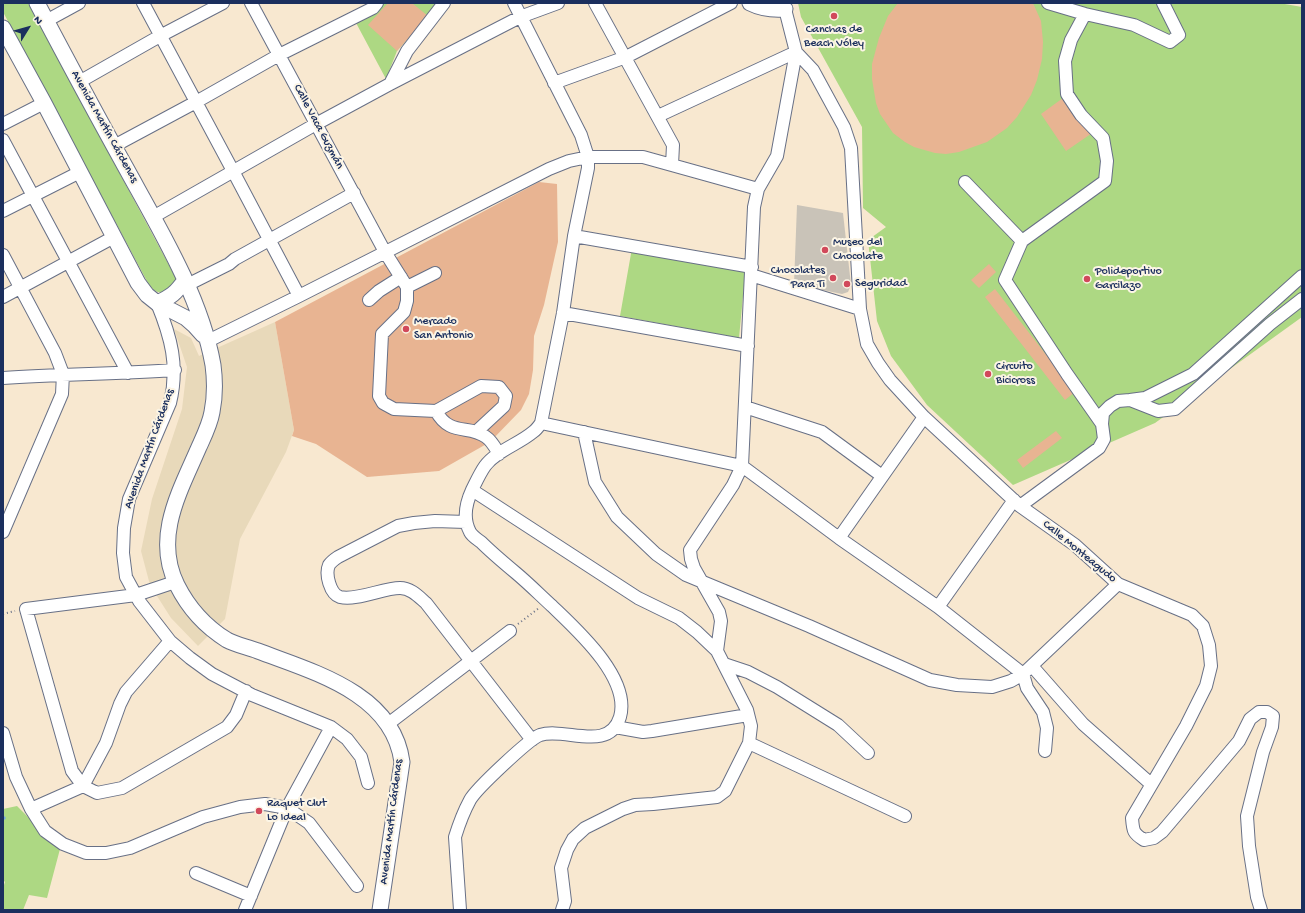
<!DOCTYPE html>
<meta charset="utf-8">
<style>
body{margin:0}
#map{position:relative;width:1305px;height:913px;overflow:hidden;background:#f8e8d0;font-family:"Gochi Hand",sans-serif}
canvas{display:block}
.frame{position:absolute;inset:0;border:4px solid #1b2f5e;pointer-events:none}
.north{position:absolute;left:8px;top:8px;width:40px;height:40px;-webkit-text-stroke:3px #fcf5e5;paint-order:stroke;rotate:53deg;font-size:11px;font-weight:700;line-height:16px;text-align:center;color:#1b2f5e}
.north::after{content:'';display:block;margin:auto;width:14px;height:18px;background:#1b2f5e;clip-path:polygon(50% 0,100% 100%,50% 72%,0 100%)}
</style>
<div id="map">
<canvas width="1305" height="913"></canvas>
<div class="frame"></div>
<div class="north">N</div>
</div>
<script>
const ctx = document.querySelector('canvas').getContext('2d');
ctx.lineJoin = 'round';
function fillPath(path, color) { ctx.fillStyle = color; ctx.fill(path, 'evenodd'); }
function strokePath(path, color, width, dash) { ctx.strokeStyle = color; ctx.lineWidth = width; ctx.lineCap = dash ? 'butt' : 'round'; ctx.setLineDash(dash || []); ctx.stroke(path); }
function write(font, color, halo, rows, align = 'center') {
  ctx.font = font + ' "Gochi Hand",sans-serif'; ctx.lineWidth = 4; ctx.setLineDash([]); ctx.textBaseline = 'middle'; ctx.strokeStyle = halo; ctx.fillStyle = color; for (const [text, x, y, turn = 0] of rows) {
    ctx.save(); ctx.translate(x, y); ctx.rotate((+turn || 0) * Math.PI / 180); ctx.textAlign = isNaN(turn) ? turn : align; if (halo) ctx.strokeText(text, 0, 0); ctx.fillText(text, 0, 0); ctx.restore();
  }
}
fillPath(new Path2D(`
 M275 322 294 430 286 452 240 539 225 619 198 646 171 618 150 585 141 551 152 499 182 409 187 367 174 329 191 338 199 356Z`), '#e8d9ba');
fillPath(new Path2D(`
 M797 205 843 213 851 285 848 292 842 294 794 284Z`), '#c9c3b8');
fillPath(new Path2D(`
 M3 3H28L177 280C167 291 161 299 149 285L3 12Z
 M383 3 436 4 428 16 397 51 386 79 355 21 379 9Z
 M798 3H1279L1302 7V317L1155 423 1013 485 927 405 891 356 877 321 868 240 886 227 863 208 862 127 801 17Z
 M632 248 746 265 739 338 620 316Z
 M17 806 60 849 47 898 29 895 23 910H3V888L5 882 3 880V809Z`), '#add883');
strokePath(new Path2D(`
 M3 818H4`), '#73aae2', 3.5);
fillPath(new Path2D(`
 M388 3H412L428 16 397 51 368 25Z
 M898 3H1033L1041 21 1043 42 1042 59 1037 80 1031 95 1017 117 1007 128 987 142 959 152 946 154 935 153 914 147 905 142 893 133 880 114 876 103 872 79V64L879 38 888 16Z
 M1063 98 1098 129 1066 151 1041 114Z
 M539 182 557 184 558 242 544 305 534 336 533 370 529 394 521 410 490 442 439 471 367 477 316 444 292 436 294 430 275 322Z
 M989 264 996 272 979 288 971 280Z
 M995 289 1075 392 1065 400 985 297Z
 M1056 431 1062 438 1023 468 1017 460Z`), '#e8b492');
const minor = new Path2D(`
 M143 3 233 171 299 296
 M251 3 385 252 407 287V301L404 312 382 334 379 396 383 403 394 409 436 411C450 437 469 424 486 437 492 441 496 449 499 454
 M595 3 673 145 672 165
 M1048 3 1085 14 1134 25 1170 42 1179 35 1163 3
 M1085 14 1071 40 1065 61 1067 94 1081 115 1103 138 1107 161 1105 181 1022 241 1005 280 1067 374 1102 424
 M46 21 79 3
 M796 52 813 70 844 127 851 148 860 309 867 344 878 363 890 380 924 417 1020 506 1075 545 1118 584 1192 615 1203 626 1209 645 1211 666 1206 686 1186 726 1132 818C1133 831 1133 833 1144 840L1154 838 1162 832 1239 741 1250 719 1259 712H1267L1273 716 1272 727 1263 752 1247 816 1249 846 1257 897 1261 910
 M79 82 160 36 223 3
 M554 83 626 57 731 3
 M390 84 407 51 444 3
 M658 116 796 52
 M3 124 44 103
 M3 140 128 373
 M114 146 196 102 279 55 373 8 377 3
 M965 182 1022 241
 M3 211 80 172
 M153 217 316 124 390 84 520 17 558 3
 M574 236 752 267
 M3 255 55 353 63 374 62 394 3 532
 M751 275 860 309
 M187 285 229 264 235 259 354 193
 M407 287 435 273
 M3 297 114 237
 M369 300 379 291 401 277
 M157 303C171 337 179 366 170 403L129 499 124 528 123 553 126 577 139 601 170 641 190 658 212 674 252 695 331 727 347 739 361 757 368 783
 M563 313 748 346
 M208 341 299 296 549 169 569 161 588 157H643L758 189
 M3 378C60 374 117 374 175 370
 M1130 400 1145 398 1193 374 1302 276
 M745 407 822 432 882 476
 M436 411 481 386 499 387 506 396 504 406 476 432
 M541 423 742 466 839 538 938 607 1023 674 1118 584
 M584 432 595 482 617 517 656 554 686 575 809 626 930 680 957 685 992 687 1011 681 1023 674 1027 688 1043 712 1047 728 1045 751
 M472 490 638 598 679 618 697 632 717 651 747 710 751 726 749 743 725 791 717 797 653 804 635 805 623 809 585 828 573 839 567 850 561 868 565 901 562 910
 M1020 506 1099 448 1104 439 1102 424 1103 413 1110 406 1118 401 1130 400 1158 411 1175 409 1270 324 1302 299
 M466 522 435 521 414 523 398 526 338 557C335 559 331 562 329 565 325 574 330 594 340 597 357 601 383 588 400 588 411 588 419 597 426 603L532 740
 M839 538 924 417
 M175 582 136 595 26 609 72 771 83 786 97 793 122 788 227 727 236 715 246 691
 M938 607 1014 500
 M717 651 721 621 719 612 694 568 691 559 690 550 733 485 742 466 754 207 758 189 777 156 796 52 785 9
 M724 664 748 672 777 687 838 725 868 753
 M1032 666 1083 724 1151 784
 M388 724 510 631
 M615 727 643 732 652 731 748 715
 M3 733 16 777 31 809 45 831 63 844 86 853H106L130 848 203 817 240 807 265 804 287 808 309 823 357 886
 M749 743 905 816
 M31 809 83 786 106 743 120 704 126 692 170 641
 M196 873 251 896
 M245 910 287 808 331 727
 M460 910 455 837C459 824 464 811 470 800 476 789 529 739 540 735 565 727 609 753 620 717 631 678 577 630 552 606 540 595 528 583 516 573 504 563 492 553 481 542 477 539 472 536 470 532 463 519 466 503 472 490 476 482 480 473 485 466 496 451 519 444 533 432 536 430 539 426 541 423L563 313 574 236 588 168V157L581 135 514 3`);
const major = new Path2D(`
 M37 3C66 58 96 114 126 168 159 228 201 297 213 365 215 380 215 397 212 412 210 424 204 436 199 447 180 491 153 537 177 585 188 607 206 627 227 640 236 645 248 647 258 651 313 672 393 693 402 762L380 910
 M750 3C762 9 772 10 785 9
 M3 28 44 103 138 283 147 295 157 303 186 318 194 325 203 335
 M157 303C171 297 176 293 185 280`);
strokePath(minor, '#687086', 14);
strokePath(major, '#687086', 17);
strokePath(new Path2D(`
 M3 614 15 611
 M518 624 539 608`), '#687086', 2, [1, 3]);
strokePath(minor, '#fff', 12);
strokePath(major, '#fff', 15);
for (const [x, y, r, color] of [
 [834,16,4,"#d1495b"],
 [825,250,4,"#d1495b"],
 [833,278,4,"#d1495b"],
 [1087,279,4,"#d1495b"],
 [847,284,4,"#d1495b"],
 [406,329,4,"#d1495b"],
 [988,374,4,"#d1495b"],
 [259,811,4,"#d1495b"]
]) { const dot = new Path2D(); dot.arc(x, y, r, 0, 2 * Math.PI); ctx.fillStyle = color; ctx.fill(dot); strokePath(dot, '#fcf5e5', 1.5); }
write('12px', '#1b2f5e', '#fcf5e5', [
 ["Canchas de",834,30,"center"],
 ["Beach Vóley",834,44,"center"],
 ["Museo del",833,243],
 ["Chocolate",833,257],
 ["Chocolates",825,271,"right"],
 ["Para Ti",825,285,"right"],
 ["Polideportivo",1095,272],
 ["Garcilazo",1095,286],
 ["Seguridad",855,284],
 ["Mercado",414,322],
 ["San Antonio",414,336],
 ["Circuito",996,367],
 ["Bicicross",996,381],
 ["Raquet Clut",267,804],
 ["Lo Ideal",267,818]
], 'left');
write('12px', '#1b2f5e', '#fcf5e5', [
 ["Avenida Martín Cárdenas",104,127,61],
 ["Calle Vaca Guzmán",318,127,62],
 ["Avenida Martín Cárdenas",150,449,-70],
 ["Calle Monteagudo",1079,552,39],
 ["Avenida Martín Cárdenas",392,822,-83]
]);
</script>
